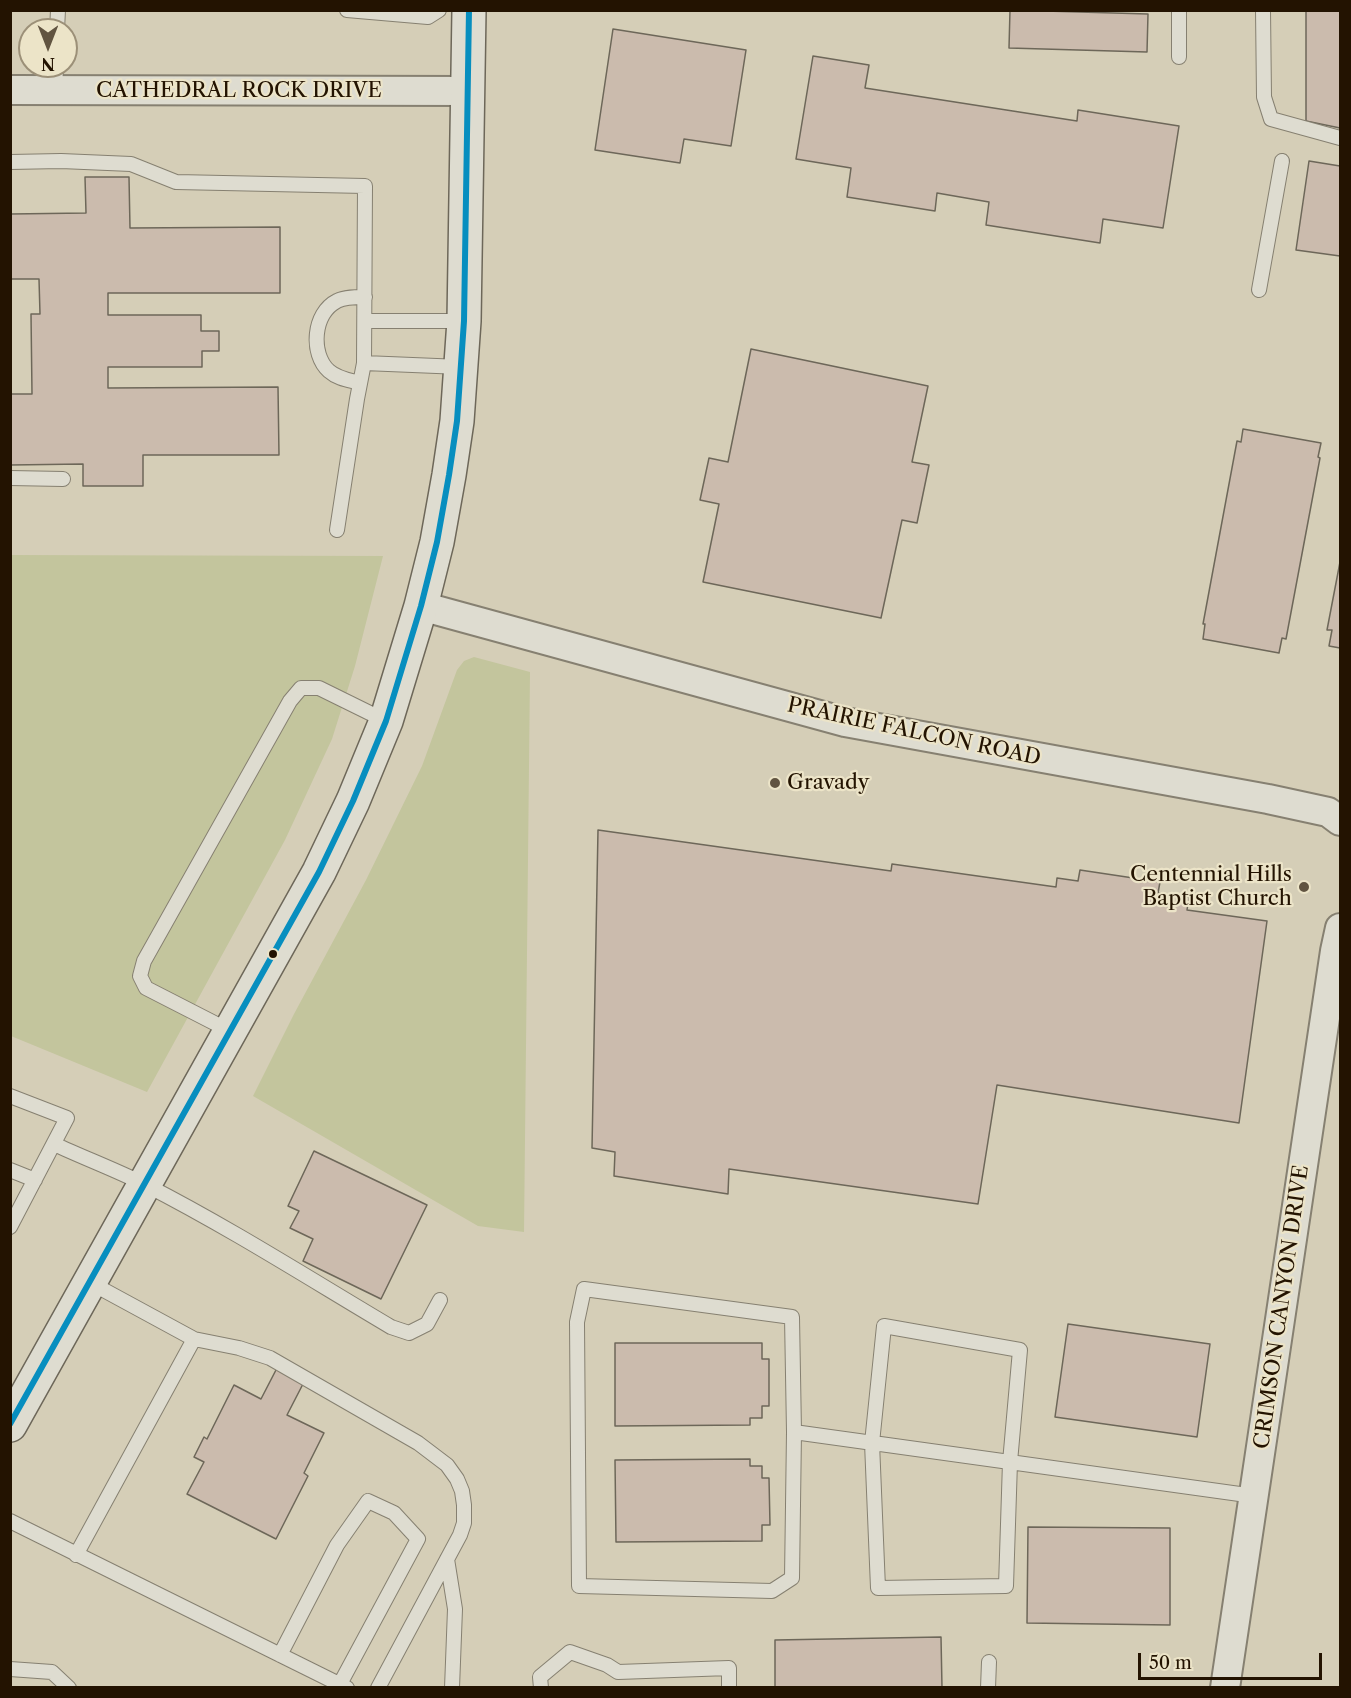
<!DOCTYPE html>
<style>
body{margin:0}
#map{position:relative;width:1351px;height:1698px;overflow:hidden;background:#d5ceb7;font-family:"Libre Caslon Text",serif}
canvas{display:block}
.frame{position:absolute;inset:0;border:12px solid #231301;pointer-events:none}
.north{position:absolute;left:18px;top:18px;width:60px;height:60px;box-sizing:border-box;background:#ece4c8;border:2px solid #9c9078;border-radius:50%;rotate:180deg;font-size:16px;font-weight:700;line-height:24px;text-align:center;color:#231301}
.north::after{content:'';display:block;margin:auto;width:21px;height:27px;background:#615441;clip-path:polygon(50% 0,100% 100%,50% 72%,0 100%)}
.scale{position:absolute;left:1138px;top:1653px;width:184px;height:27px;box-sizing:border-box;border:3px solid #231301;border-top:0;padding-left:8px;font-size:18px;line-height:21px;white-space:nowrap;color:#231301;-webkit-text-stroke:4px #ece4c8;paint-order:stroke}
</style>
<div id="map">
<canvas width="1351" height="1698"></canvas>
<div class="frame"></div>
<div class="north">N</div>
<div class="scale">50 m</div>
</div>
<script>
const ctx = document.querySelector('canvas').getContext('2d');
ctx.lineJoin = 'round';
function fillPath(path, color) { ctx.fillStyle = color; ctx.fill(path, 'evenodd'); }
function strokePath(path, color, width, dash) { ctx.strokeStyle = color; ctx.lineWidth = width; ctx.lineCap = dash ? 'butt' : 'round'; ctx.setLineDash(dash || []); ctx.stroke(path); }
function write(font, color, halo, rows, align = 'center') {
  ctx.font = font + ' "Libre Caslon Text",serif'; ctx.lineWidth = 4.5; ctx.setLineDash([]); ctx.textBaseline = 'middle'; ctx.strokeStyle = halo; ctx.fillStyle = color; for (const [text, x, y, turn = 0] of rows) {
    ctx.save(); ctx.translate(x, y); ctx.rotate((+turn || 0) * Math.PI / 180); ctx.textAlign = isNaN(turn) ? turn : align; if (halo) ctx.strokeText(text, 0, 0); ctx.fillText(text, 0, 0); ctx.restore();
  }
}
fillPath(new Path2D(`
 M10 555 383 556 355 666 332 739 285 840 147 1092 11 1036Z
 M474 657 530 672 524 1232 478 1226 253 1096 294 1014 366 880 422 766 457 670 464 661Z`), '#c3c59d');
const building = new Path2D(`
 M1010 10 1148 14 1147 52 1009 48Z
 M1306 10H1340V128L1306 121Z
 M613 29 746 50 731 146 684 139 680 163 595 150Z
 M813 56 869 65 865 88 1077 121 1078 110 1179 126 1163 228 1103 219 1100 243 986 225 989 202 937 193 935 211 847 197 851 168 796 159Z
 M1309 161 1340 166V256L1296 250Z
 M85 177H129L130 228 280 227V293H108V315H201V331H219V351H202V367H108V388L278 387 279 455H143V486H83V464L10 465V394H32L31 314H40L39 279H10V214L86 213Z
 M751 349 928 386 912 462 929 465 917 523 902 520 881 618 703 582 719 504 700 500 709 458 728 462Z
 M1243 429 1321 443 1318 457 1320 458 1286 639 1282 638 1279 653 1203 639 1205 624H1203L1237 441 1241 442Z
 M1340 562V648L1329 646 1332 630H1327Z
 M598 830 891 871 892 864 1056 887 1057 878 1078 881 1080 870 1160 882 1158 893 1189 897 1187 910 1267 921 1239 1123 997 1085 978 1204 729 1169 728 1194 614 1176 615 1152 592 1148Z
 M314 1151 427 1205 381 1299 303 1261 313 1239 290 1228 299 1211 288 1206Z
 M1068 1324 1210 1344 1197 1437 1055 1417Z
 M615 1343H762V1359H769V1406H762V1418H750V1425L615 1426Z
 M277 1368 304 1382 287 1415 324 1433 304 1473 308 1476 276 1539 187 1494 204 1462 194 1457 204 1437 207 1439 234 1385 261 1399Z
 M750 1459V1466H762V1478H769L770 1525H762V1541L616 1542 615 1460Z
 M1028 1527 1170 1528V1625L1027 1623Z
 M941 1637 942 1688H775V1640Z`);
fillPath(building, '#cbbbad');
strokePath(building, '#6d6759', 1.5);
const lane = new Path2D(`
 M347 10 428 17 439 10
 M1263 10 1264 97 1271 119 1340 138
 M57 30 58 10
 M1179 57V10
 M55 91 56 66
 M10 162 61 161 131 164 176 182 365 186 364 363 357 399 337 530
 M1259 290 1282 161
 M365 321H464
 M364 363 461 367
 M360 383C349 380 338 379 329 371 310 354 313 313 337 301 344 297 356 297 365 297
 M10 478 63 479
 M230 1031 146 988 140 976 144 961 290 701 301 688H319L386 721
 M10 1096 67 1118 10 1227
 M54 1144C84 1158 116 1170 146 1185 230 1228 310 1279 391 1327L409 1333 427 1324 440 1300
 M10 1170 35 1180
 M89 1282 194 1339 239 1348 270 1358 418 1443 447 1465 457 1479 462 1491 464 1505V1523L460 1535 378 1688
 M884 1326 1020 1350 1010 1462 1006 1586 878 1588 872 1443Z
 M794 1432 792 1317 584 1289 577 1322 579 1586 772 1591 792 1578 794 1432 1254 1496
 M10 1521 347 1688
 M76 1555 194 1339
 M447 1559 455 1609 452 1688
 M280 1655 337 1545 368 1501 394 1513 418 1539 340 1684
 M10 1669 52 1672 69 1688
 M541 1688 540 1677 570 1652 607 1665 618 1672 729 1668V1688
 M988 1688 989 1662`);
const street = new Path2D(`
 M10 90 468 91
 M421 606 845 722 1268 799 1328 812 1340 821
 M1225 1688 1335 951 1340 928`);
const secondary = new Path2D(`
 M10 1425 319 872 353 801 386 721 421 606 437 542 449 475 457 421 464 321 469 10`);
strokePath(lane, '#868071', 16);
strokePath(street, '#868071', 32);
strokePath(secondary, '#6d6759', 36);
strokePath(lane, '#dedcd0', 14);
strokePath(street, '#dedcd0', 28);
strokePath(secondary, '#dedcd0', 33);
strokePath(new Path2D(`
 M10 1424 319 872 353 801 386 721 421 606 437 542 449 475 457 421 464 321 469 10`), '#078ebf', 6);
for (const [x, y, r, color] of [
 [775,783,6,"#615441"],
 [1304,887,6,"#615441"],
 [273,954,5,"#231301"]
]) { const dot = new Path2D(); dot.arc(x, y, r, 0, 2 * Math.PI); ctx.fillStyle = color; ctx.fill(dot); strokePath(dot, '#ece4c8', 2); }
write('21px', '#231301', '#ece4c8', [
 ["CATHEDRAL ROCK DRIVE",239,91],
 ["PRAIRIE FALCON ROAD",914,732,12],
 ["CRIMSON CANYON DRIVE",1282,1307,-82]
]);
write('21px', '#231301', '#ece4c8', [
 ["Gravady",787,783],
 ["Centennial Hills",1292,875,"right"],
 ["Baptist Church",1292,899,"right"]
], 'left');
</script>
